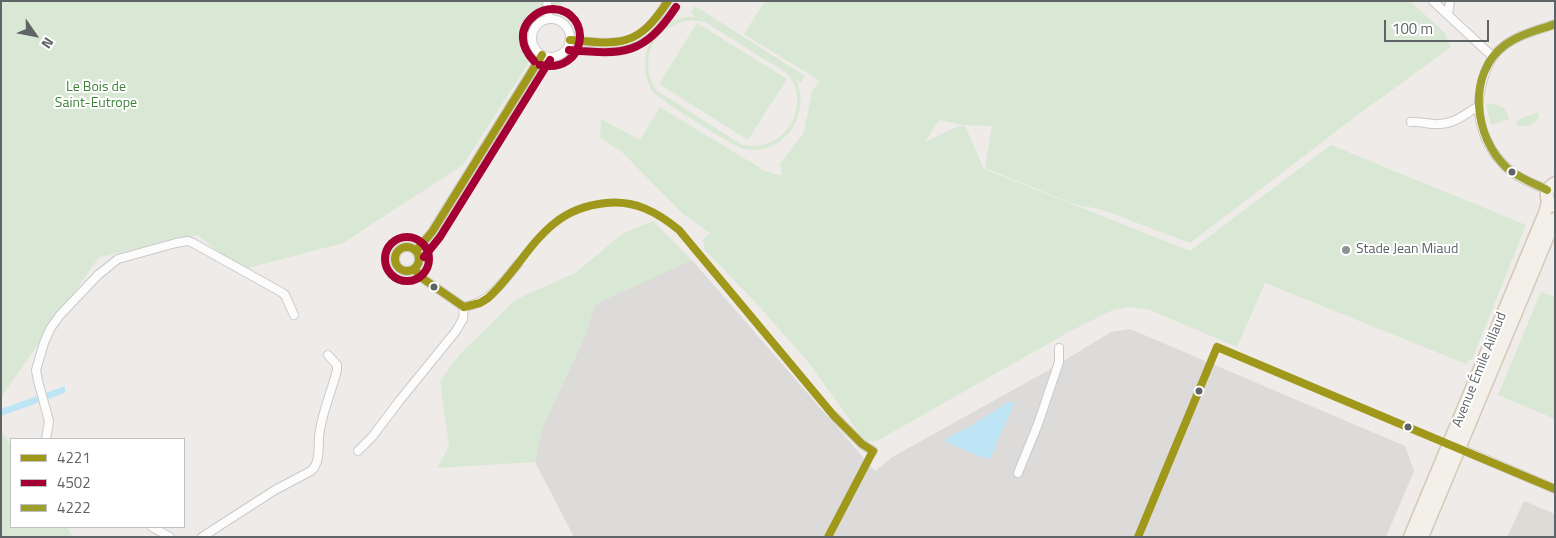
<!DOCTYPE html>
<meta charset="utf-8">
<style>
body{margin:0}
#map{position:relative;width:1556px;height:538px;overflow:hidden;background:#eeebe8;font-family:"Titillium Web",sans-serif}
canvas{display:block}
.frame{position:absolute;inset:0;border:2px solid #5e6366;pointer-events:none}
.legend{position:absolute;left:10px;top:438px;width:175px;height:90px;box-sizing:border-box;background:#fff;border:1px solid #bfc1c2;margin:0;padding:6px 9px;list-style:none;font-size:15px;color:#5e6366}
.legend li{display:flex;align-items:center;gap:10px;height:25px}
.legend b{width:25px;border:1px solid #bfc1c2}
.north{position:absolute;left:10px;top:10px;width:50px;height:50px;-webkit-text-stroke:4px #fff;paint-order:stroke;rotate:123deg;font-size:14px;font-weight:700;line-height:20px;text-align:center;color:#5e6366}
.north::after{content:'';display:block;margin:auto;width:18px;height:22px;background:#5e6366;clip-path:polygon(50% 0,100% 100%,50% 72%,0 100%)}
.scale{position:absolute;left:1384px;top:20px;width:105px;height:22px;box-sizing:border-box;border:2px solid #5e6366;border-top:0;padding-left:6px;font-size:15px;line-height:18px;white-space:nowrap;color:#5e6366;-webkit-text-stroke:4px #fff;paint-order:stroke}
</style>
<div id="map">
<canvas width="1556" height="538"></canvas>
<div class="frame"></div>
<ul class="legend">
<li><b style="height:6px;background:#a0981a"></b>4221</li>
<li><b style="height:6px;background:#a40034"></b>4502</li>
<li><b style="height:6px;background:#9ea02e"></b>4222</li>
</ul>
<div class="north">N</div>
<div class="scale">100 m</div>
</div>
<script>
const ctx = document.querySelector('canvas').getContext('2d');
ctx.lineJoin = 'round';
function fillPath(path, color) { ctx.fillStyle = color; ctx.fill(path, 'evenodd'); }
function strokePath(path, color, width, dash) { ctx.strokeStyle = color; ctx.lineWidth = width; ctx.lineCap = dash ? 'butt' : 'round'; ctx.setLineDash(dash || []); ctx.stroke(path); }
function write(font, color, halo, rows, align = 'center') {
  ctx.font = font + ' "Titillium Web",sans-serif'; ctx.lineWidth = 4; ctx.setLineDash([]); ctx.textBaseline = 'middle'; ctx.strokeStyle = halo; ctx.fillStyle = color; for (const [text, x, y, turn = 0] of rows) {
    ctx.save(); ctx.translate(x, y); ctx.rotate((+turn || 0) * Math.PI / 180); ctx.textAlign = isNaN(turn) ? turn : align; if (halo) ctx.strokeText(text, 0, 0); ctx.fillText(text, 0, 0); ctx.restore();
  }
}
fillPath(new Path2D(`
 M684 259 692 260 875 471 894 456 1047 371 1111 332 1130 329 1405 446 1414 471 1386 537H574L535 462 542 428 586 334 594 305Z`), '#dddbd9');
fillPath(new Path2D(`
 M1524 501 1555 514V537H1507Z`), '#dedbd7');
fillPath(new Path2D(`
 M1 1H563L554 15 538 20 528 35 533 56 463 165 343 243 241 270 198 235 99 257 1 397Z
 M765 1H1410L1445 33 1451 47 1359 114 1190 243 1103 210 1074 204 985 168 992 126 962 125 939 120 925 142 959 126H965L984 169 1190 251 1331 145 1526 225 1472 360 1469 359 1466 364 1265 283 1237 347 1150 310 1129 307 1113 310 1067 333 877 441H865L809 363 757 304 705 250 703 239 710 233 683 214 622 152 600 138 601 119 640 140 660 107 765 171 782 176 780 164 804 132 812 92 820 81 744 34Z
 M695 6 805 76 801 82 796 80C812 115 783 157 744 149 734 147 660 100 653 92 633 58 653 15 695 17L691 13ZM691 20 705 22C726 35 746 48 767 61 774 65 784 70 789 76 802 93 799 118 784 133 773 144 757 148 742 145L656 90C637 58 654 25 691 20Z
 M697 23 787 79 748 140 659 84Z
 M1486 104C1498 103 1507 107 1509 119L1491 125Z
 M1539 112C1538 125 1529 127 1517 126L1516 123 1519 119Z
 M653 221 692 260 594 305 586 334 542 428 535 462 437 468 449 446 440 381 459 355 515 300 575 273 622 234Z
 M1541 292 1555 297V419L1498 395Z
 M1 430 11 445V527H67L73 537H1Z`), '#d9e8d4');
fillPath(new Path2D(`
 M65 386V393L1 416V409Z
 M1013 402 1014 404 991 457 987 459 946 442 948 437 969 427 1007 403Z`), '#bee5f6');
const street = new Path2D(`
 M547 1 549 19
 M1433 1 1493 57
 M1448 15 1450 1
 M532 38a19 19 0 1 1 38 0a19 19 0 1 1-38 0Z
 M570 40C621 45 639 49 668 1
 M1411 122C1421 121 1429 125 1439 124 1455 124 1466 113 1479 106
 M1547 190C1537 185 1525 181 1516 175 1488 155 1473 121 1481 87 1484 74 1489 59 1499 50 1513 36 1537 30 1555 24
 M395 259a12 12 0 1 1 24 0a12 12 0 1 1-24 0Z
 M416 251 432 232 542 55
 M414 269 422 278 464 307
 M464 307C490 302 501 284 518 264
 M834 416 862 444 873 451
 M46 439 49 421 38 381 36 370 44 343 50 329 60 315 98 275 118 259 176 243 188 241 193 243 281 292 285 295 294 315
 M1459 448 1555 489
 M358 451 372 437 400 400 456 331 463 319 464 307
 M1018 473 1038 424 1059 362V348
 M152 527 170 537
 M202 537 275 490 311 471C322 461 317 444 320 430 323 410 332 390 337 370V365L328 355`);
const primary = new Path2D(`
 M1555 183C1544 189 1544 201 1555 206
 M1410 537 1545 213 1548 202
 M1422 537 1555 219`);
strokePath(street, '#cacaca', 10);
strokePath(primary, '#d5c8b7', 15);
strokePath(street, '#fcfcfc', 8);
strokePath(primary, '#f3f0e9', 12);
strokePath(new Path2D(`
 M570 40C621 45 638 47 668 1
 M395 259a12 12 0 1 1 24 0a12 12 0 1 1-24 0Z
 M416 251 432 232 542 55
 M414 269 422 278 464 307
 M464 307 480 303 488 298C529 260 542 209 606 203 635 200 657 212 679 230L834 416 862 444 873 451
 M1217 347 1555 489
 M828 537 873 451
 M1138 537 1217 347`), '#a0981a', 8);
strokePath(new Path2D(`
 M569 50C625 55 644 55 676 7
 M534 61C521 47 517 29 535 15 540 11 546 9 553 9 594 11 587 75 540 65
 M385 259a22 22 0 1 1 44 0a22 22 0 1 1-44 0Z
 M424 257 440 237 550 60`), '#a40034', 8);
strokePath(new Path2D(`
 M1547 190C1533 183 1519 178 1507 168 1474 138 1466 74 1505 45 1520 34 1538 30 1555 24`), '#9ea02e', 8);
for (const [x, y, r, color] of [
 [1512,172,4.5,"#5e6366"],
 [1346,250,5,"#909394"],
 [434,287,4.5,"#5e6366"],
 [1199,391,4.5,"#5e6366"],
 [1408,427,4.5,"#5e6366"]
]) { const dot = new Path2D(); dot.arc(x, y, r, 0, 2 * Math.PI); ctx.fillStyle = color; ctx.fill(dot); strokePath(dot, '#fff', 2); }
write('14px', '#3e8338', '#fff', [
 ["Le Bois de",96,88],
 ["Saint-Eutrope",96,104]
]);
write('14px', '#5e6366', '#fff', [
 ["Stade Jean Miaud",1356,250]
], 'left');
write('14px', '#5e6366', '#fff', [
 ["Avenue Émile Aillaud",1480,370,-68]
]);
</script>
